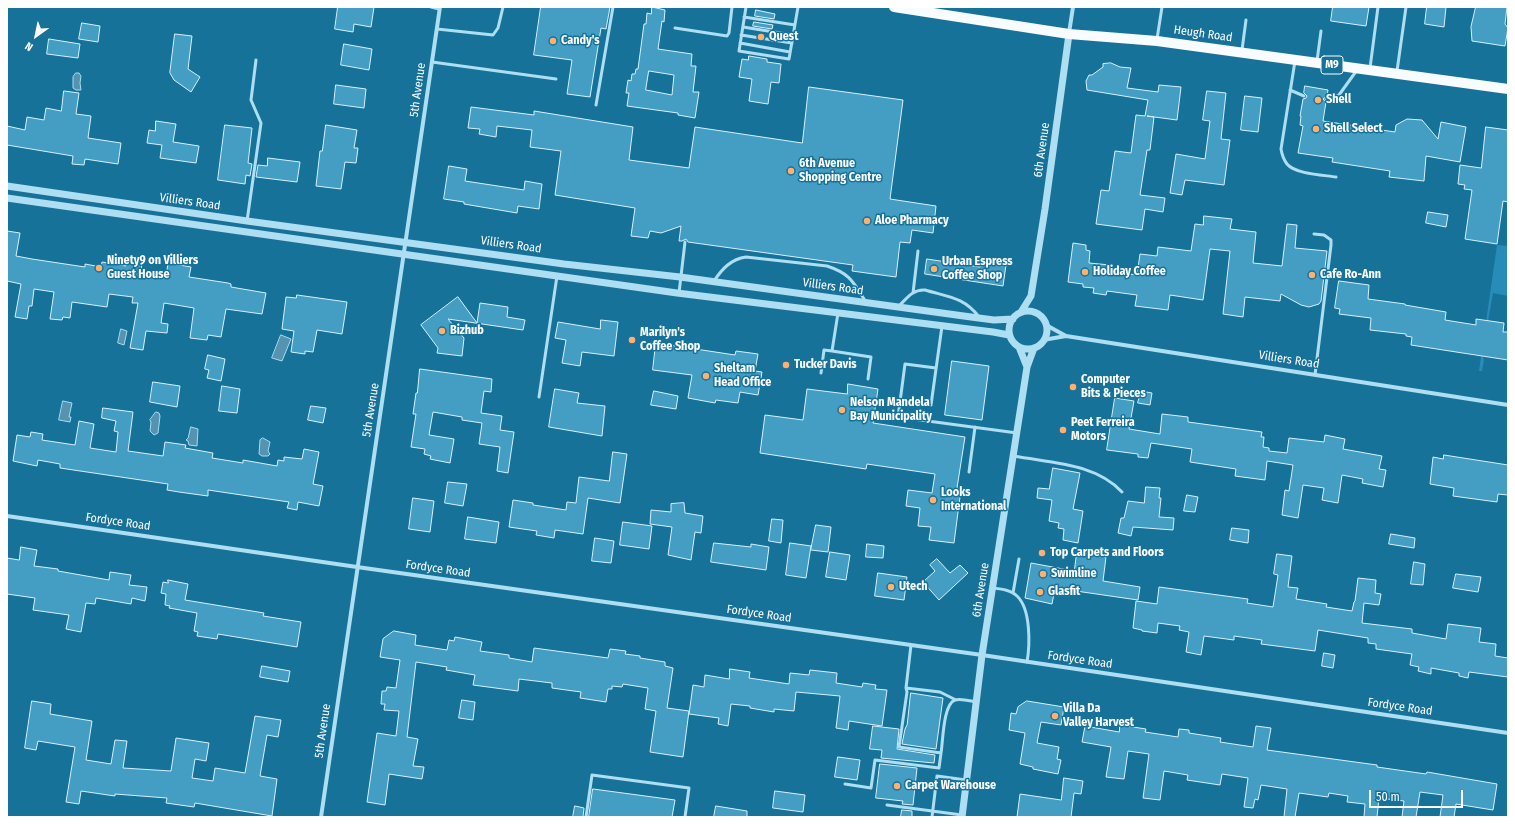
<!DOCTYPE html>
<style>
body{margin:0}
#map{position:relative;width:1515px;height:824px;overflow:hidden;background:#17729a;font-family:"Fira Sans Condensed",sans-serif}
canvas{display:block}
.frame{position:absolute;inset:0;border:8px solid #fff;pointer-events:none}
.north{position:absolute;left:16px;top:16px;width:40px;height:40px;-webkit-text-stroke:3px #17729a;paint-order:stroke;rotate:213deg;font-size:11px;font-weight:700;line-height:16px;text-align:center;color:#fff}
.north::after{content:'';display:block;margin:auto;width:14px;height:18px;background:#fff;clip-path:polygon(50% 0,100% 100%,50% 72%,0 100%)}
.scale{position:absolute;left:1369px;top:790px;width:94px;height:18px;box-sizing:border-box;border:2px solid #fff;border-top:0;padding-left:5px;font-size:12px;line-height:14px;white-space:nowrap;color:#fff;-webkit-text-stroke:3px #17729a;paint-order:stroke}
</style>
<div id="map">
<canvas width="1515" height="824"></canvas>
<div class="frame"></div>
<div class="north">N</div>
<div class="scale">50 m</div>
</div>
<script>
const ctx = document.querySelector('canvas').getContext('2d');
ctx.lineJoin = 'round';
function fillPath(path, color) { ctx.fillStyle = color; ctx.fill(path, 'evenodd'); }
function strokePath(path, color, width, dash) { ctx.strokeStyle = color; ctx.lineWidth = width; ctx.lineCap = dash ? 'butt' : 'round'; ctx.setLineDash(dash || []); ctx.stroke(path); }
function write(font, color, halo, rows, align = 'center') {
  ctx.font = font + ' "Fira Sans Condensed",sans-serif'; ctx.lineWidth = 3; ctx.setLineDash([]); ctx.textBaseline = 'middle'; ctx.strokeStyle = halo; ctx.fillStyle = color; for (const [text, x, y, turn = 0] of rows) {
    ctx.save(); ctx.translate(x, y); ctx.rotate((+turn || 0) * Math.PI / 180); ctx.textAlign = isNaN(turn) ? turn : align; if (halo) ctx.strokeText(text, 0, 0); ctx.fillText(text, 0, 0); ctx.restore();
  }
}
fillPath(new Path2D(`
 M1497 245 1508 246V296L1493 293 1482 355 1484 360 1482 371H1479Z`), '#278cb7');
const water = new Path2D(`
 M76 73H79L81 76 80 83 81 90H76L73 88V77Z
 M121 329 127 331 124 345 118 343Z
 M281 335 291 339 282 361 272 358Z
 M63 401 72 403 69 417H71L70 422 59 420Z
 M156 412 159 413 160 416 158 433 154 435 150 431 151 422 150 420Z
 M191 427 198 429 197 446 189 445 188 441 186 440 188 438Z
 M263 438 270 442 268 451 270 454 268 456H262L259 454 260 440Z`);
fillPath(water, '#5793ae');
strokePath(water, '#9fddf4', 1);
const building = new Path2D(`
 M338 7H374L371 27 354 24 353 32 335 29Z
 M541 7H610L606 29 601 28 590 97 567 94 572 60 534 55Z
 M652 7 665 10 664 22 662 21 658 49 692 54 691 66H696L693 92H699L695 118 678 115V113L627 106 629 93H626L628 80 631 81 632 74H635L636 69H638L644 24H646L647 13 651 14ZM649 71 674 75 672 95 646 90Z
 M1333 7H1369L1366 26 1331 21Z
 M1427 7H1446L1444 27 1425 24Z
 M1476 7H1507L1505 24 1508 28 1505 46 1472 41 1471 27Z
 M756 10 775 14 774 19 755 16Z
 M754 22 773 25 772 29 753 26Z
 M82 23 100 26 98 42 79 39Z
 M175 34 192 36 188 69 200 77 191 92 174 80 170 73Z
 M49 39 80 44 78 58 47 54Z
 M344 44 372 49 369 70 341 65Z
 M749 56 767 59V62L781 64 779 83 771 82 768 104 749 101 752 79 739 77 742 59 748 60Z
 M1111 63 1120 67 1131 68 1127 88 1158 92 1159 85 1181 87 1177 120 1147 116 1154 117 1150 150H1147L1140 195 1165 198 1163 212 1145 209 1142 230 1096 224 1101 190 1109 191 1115 151 1131 153 1136 115 1145 116 1148 100 1087 90 1086 81 1089 75H1092L1103 67V64Z
 M336 85 366 89 364 108 334 104Z
 M1305 86 1328 90 1327 96 1323 99 1326 102 1323 121 1395 132 1396 125 1407 119 1422 120 1438 139 1441 122 1466 127 1460 162 1426 156 1424 181 1389 177 1390 171 1332 162 1333 158 1298 153 1303 126 1300 125 1301 116H1300L1303 99 1306 98 1307 96 1304 93Z
 M809 87 903 100 890 199 936 206 933 233 912 230 910 243 900 242 896 277 852 271 853 265 688 242 686 239 682 241H679L681 226 661 233 650 231 648 238 631 236 635 208 555 195 561 151 530 147 532 130 497 126 496 137 479 134 480 129 468 128 471 107 534 115V111L633 127 629 160 689 168 695 127 802 143Z
 M64 91 79 93 76 114 91 116 88 138 121 143 118 164 85 159 84 165 72 164 73 156 7 145V126L25 130 27 117 44 120 46 108 61 111Z
 M1207 91 1226 93 1221 139 1230 140 1224 185 1185 180 1182 195 1170 193 1176 154 1205 159 1210 121 1203 120Z
 M1245 96 1262 98 1258 132 1241 130Z
 M156 121 176 124 173 142 199 146 196 163 160 158 162 145 147 143 149 130 155 131Z
 M225 125 252 128 248 163 252 164 250 176 246 175 245 184 218 180Z
 M326 125 357 130 354 148H358L356 163 345 162 341 189 316 186 320 151H322Z
 M1486 127 1508 130V202L1503 201 1497 244 1465 239 1472 190 1464 189 1465 185 1458 184 1460 165 1481 168Z
 M268 158 300 162 297 182 256 177 258 165 267 166Z
 M449 166 467 169 465 181 524 190 525 181 542 184 539 209 518 206 517 213 464 204V202L444 199Z
 M1428 212 1448 215 1446 227 1426 223Z
 M1204 216 1232 219 1230 229 1256 232 1253 263 1282 266 1287 224 1297 225 1295 248 1327 251 1321 301 1319 304 1309 307 1301 305 1281 294 1280 301 1245 297 1243 317 1223 314 1230 251 1210 249 1203 300 1170 295 1168 310 1135 306 1137 295 1107 291 1106 295 1093 293 1094 288 1083 287V284L1068 282 1073 243 1086 245V250L1090 251 1089 263 1110 265 1109 271 1137 275 1140 254 1157 256 1158 247 1191 251 1195 224 1203 225Z
 M7 231 20 233 16 256 32 259 85 267V264L101 267 102 262 126 266 127 259 142 261 141 274 166 277 168 263 191 267 189 277 228 283 231 284V287L266 293 262 314 226 309 221 337 208 335 207 340 190 338 194 308 164 303 161 323 168 324 167 333 146 331 143 350 130 348 138 303H132L133 297 109 294 107 307 72 302 70 318 63 317 62 320 50 319 54 292 34 289 32 306H29L27 319 15 317 21 284 7 281Z
 M927 259 980 267 981 261 1006 265 1003 286 925 274Z
 M1339 281 1369 285 1368 299 1405 304V305L1446 312 1445 320 1476 325V319L1504 323 1503 332H1508V360L1411 345 1412 337 1406 336V334L1370 330 1371 318 1339 314 1340 309 1335 308Z
 M297 295 347 302 342 334 317 330 313 352 305 351V354L291 352 294 331 282 329 286 297 296 298Z
 M458 297 477 323 480 303 508 307 507 317 525 320 523 330 448 319 464 338 462 356 437 353 438 348 421 325Z
 M601 320 618 322 614 356 582 352 580 366 562 363 566 340 555 338 558 322 600 329Z
 M656 343 735 355 736 351 758 354 755 371 762 372 758 395 740 392 738 403 716 400 715 403 688 398 692 375 653 370Z
 M208 355 225 359 221 381 207 378 209 370 205 369Z
 M952 361 989 366 982 420 945 415Z
 M420 369 492 379 491 392 484 391 481 413 502 416 500 430 514 432 508 473 497 471 500 447 479 444 482 423 462 420V417L433 412 429 435 454 439 450 463 430 459 431 456 424 454 425 449 411 447 416 414H413L416 393H417Z
 M153 382 180 386 177 407 150 402Z
 M848 384 878 389 873 423 965 437 957 488 961 489 954 543 929 540 931 527 918 526 920 508 906 506 908 490 932 493 935 474 867 464 866 469 760 453 765 415 803 420 807 389 847 394Z
 M222 386 240 389 237 413 219 411Z
 M555 389 579 393 577 403 605 406 602 436 549 427Z
 M654 391 678 396 676 409 651 405Z
 M1141 391 1152 393 1150 405 1138 403Z
 M1115 398 1134 401 1129 429 1160 434 1162 414 1188 417V422L1262 432 1261 437H1264L1263 447 1269 448V451L1287 453 1289 438 1324 442 1325 435 1345 439 1343 449 1382 456 1379 469 1386 470 1383 487 1362 483 1363 479 1342 475 1338 503 1322 500 1324 488 1303 485 1298 518 1282 515 1285 490 1289 491 1293 465 1267 461 1265 480 1235 476 1236 469 1190 462 1192 449 1151 443 1148 458 1138 457V454L1107 450Z
 M311 406 326 408 323 423 308 420Z
 M103 408 133 412 128 451 163 456 165 442 186 445 185 448 213 453 212 458 243 463V460L277 466 278 460 284 461V457L302 459 304 449 319 452 313 484 323 486 319 506 298 502 297 510 287 508 289 502 208 490V496L179 492 167 490 168 484 60 468V464L38 460 37 466 13 461 17 435 30 437 31 432 43 434 42 440 75 445 79 421 94 424 90 448 116 452 118 432 114 431 116 421 102 418Z
 M613 452 627 454 620 503 588 498 583 534 555 530 554 538 536 535 537 531 509 527 513 500 533 503V505L566 510 567 502 576 503 579 477 609 481Z
 M1444 455 1508 465V495L1498 494 1497 502 1453 496 1454 488 1430 484 1433 457 1443 459Z
 M1053 468 1080 473 1073 509 1083 511 1078 543 1063 540 1064 529 1058 528 1059 523 1049 521 1052 500 1037 498 1038 488 1049 489Z
 M448 482 467 484 463 506 445 503Z
 M1146 487 1160 488 1159 498H1161L1159 517 1174 518 1173 530 1133 527 1131 536 1118 533 1121 518H1124L1128 501 1144 503Z
 M1187 495 1198 497 1195 512 1184 511Z
 M413 498 434 501 430 532 409 529Z
 M684 503 685 513 703 516 701 533 695 532 691 560 668 555 672 527 650 524 651 510 671 512V504Z
 M468 517 499 522 496 543 465 539Z
 M772 519 783 520 781 543 769 541Z
 M623 522 652 526 649 549 620 545Z
 M816 525 831 527 828 552 811 550Z
 M1232 528 1249 530 1248 543 1230 540Z
 M1391 534 1415 538 1414 548 1389 544Z
 M595 538 614 541 611 563 592 561Z
 M714 543 751 547V544L769 547 766 570 711 562Z
 M790 543 811 546 806 578 786 575Z
 M867 544 884 546 883 558 866 557Z
 M21 547 37 550 34 566 58 569V571L109 580 110 572 131 575 129 585 147 587 145 601 132 598 131 604 96 598 95 604 86 603 81 632 66 629 69 615 33 610 35 598 7 594V558L19 560Z
 M830 552 850 555 846 580 826 577Z
 M1077 552 1106 557 1103 581 1140 587 1138 600 1055 588 1052 604 1025 598 1031 563 1074 571Z
 M1277 554 1292 556 1288 587 1298 588 1296 599 1327 604 1326 607 1352 611 1354 602 1355 601 1358 578 1376 580 1375 593 1381 594 1379 605 1364 603 1362 623 1412 629V633L1446 639 1448 624 1481 628 1479 642 1496 644 1495 656 1508 658V677L1469 672 1468 678 1459 676V673L1431 668V674L1418 671 1419 667 1410 665 1412 654 1376 649V644L1368 643V638L1318 630 1315 651 1261 644 1262 640 1234 636V640L1204 636 1201 655 1186 652 1189 632 1179 630 1180 626 1158 623 1157 633 1142 631V630L1133 628 1136 601 1157 604 1159 587 1248 599 1247 603 1273 607 1278 575 1274 574Z
 M937 559 950 573 960 565 968 573 939 600 923 582 935 571 930 565Z
 M1414 562 1425 564 1423 585 1411 584Z
 M878 573 907 577 904 600 875 596Z
 M1456 574 1481 577 1478 592 1453 588Z
 M168 580 188 584 185 600 264 613 263 616 301 622 297 647 218 634 217 639 197 636 198 632 194 631 197 613 169 608 170 606 165 605 166 594 161 593 163 582 168 583Z
 M394 631 416 635 415 645 447 650 449 640 454 641 455 637 482 642 480 651 509 655V658L532 662 534 648 608 658 610 649 626 651 625 654 640 656V658L665 662V666L673 668 667 708 689 711 683 757 650 752 656 711 645 709 648 688 623 684 622 687 612 686V689H608L606 702 580 698 581 692 552 688V683L519 679 518 691 473 685 475 675 446 670 447 667 416 662 407 737 418 739 413 766 424 767 422 779 389 774 385 805 367 802 377 733 396 736 399 711 384 710 385 704H381L382 691H386L387 687 396 688 400 660 380 657 383 639Z
 M1324 653 1335 655 1333 668 1322 666Z
 M262 666 290 671 288 682 260 677Z
 M730 669 750 672 749 678 789 684 790 673 809 675 810 670 837 673 836 683 862 687 863 683 876 685 875 689 887 690 882 726 849 721 848 730 836 728 840 696 796 692 794 711 774 709V712L750 708V706L731 704 728 726 718 724 719 718 689 714 693 685 704 687 705 675 729 679Z
 M911 693 943 698 936 749 902 744 905 729 907 725Z
 M462 700 475 702 473 720 459 718Z
 M32 701 51 704 50 714 92 721 86 760 111 764 115 740 127 741 123 768 171 771 176 738 209 743 206 761 195 759 192 778 213 781 215 768 245 773 255 716 281 720 278 737 267 735 260 776 277 779 272 816 195 803 194 807 166 803 167 798 115 794V796L81 791 79 804 66 802 75 747 38 741 36 750 25 748Z
 M1027 701 1064 707 1061 725 1041 722 1037 743 1059 747 1057 759 1061 760 1058 774 1033 769V767L1020 764 1025 733 1009 730 1011 713 1016 714 1018 707Z
 M1120 725 1146 729 1145 732 1178 737 1179 729 1189 730V733L1221 738 1220 742 1253 747 1256 726 1271 728 1267 750 1377 765V767L1426 774 1427 772 1497 784 1493 810 1456 804 1454 817H1440L1443 795 1420 792 1416 817H1402L1404 801 1379 798 1377 817H1364L1365 804 1347 802 1348 796 1329 793 1328 797 1299 793 1295 817H1284L1287 789 1261 785 1258 800 1255 799 1253 808 1244 807 1248 778 1222 774 1220 785 1187 780 1188 775 1164 771 1160 800 1143 798 1149 754 1128 751 1124 779 1106 777 1111 747 1082 742 1085 726 1119 732Z
 M873 726 899 729 897 749 935 755 934 763 881 758 882 750 870 749Z
 M838 757 860 760 857 780 835 777Z
 M880 764 917 768 913 805 902 804 903 801 876 798Z
 M1064 778 1083 781 1081 794 1074 793 1071 817H1017L1020 794 1061 800Z
 M593 789 675 800 672 817H589Z
 M775 791 805 795 803 812 773 808Z
 M575 806 584 808 583 817H573Z
 M716 806 747 811V817H714Z
 M902 810 912 811V817H901Z`);
fillPath(building, '#449dc3');
strokePath(building, '#d4f1fc', 1);
strokePath(new Path2D(`
 M431 7 439 9
 M746 7 739 51 789 59 798 7
 M744 17 795 25
 M743 27 793 35
 M675 28 727 36 729 33 732 7
 M437 29 493 35 498 28 503 7
 M741 35 792 43
 M1157 39 1162 7
 M740 43 790 52
 M1242 50 1246 20
 M1295 61 1281 149C1282 155 1284 160 1287 164 1295 174 1323 175 1336 177
 M1317 61 1321 31
 M432 62 556 79
 M1370 68 1378 7
 M1397 71 1406 7
 M1290 90 1304 96
 M1326 99 1339 95 1357 70
 M596 105 613 7
 M247 221 261 123 251 100 256 60
 M1314 234 1324 235 1331 240V245L1315 375
 M714 281C722 269 731 259 746 257L827 266C851 274 853 282 866 302
 M679 293 685 242
 M913 293 918 251
 M899 306C907 298 913 289 925 290 948 297 964 297 979 317
 M838 313 832 351 871 357 868 379
 M936 368 905 364 898 417 1017 433
 M821 373 824 350 832 351
 M539 397 557 276
 M931 405 942 326
 M1014 456C1051 463 1095 463 1122 492
 M969 472 975 427
 M993 588C1001 589 1011 590 1017 596 1031 609 1030 645 1027 662
 M1013 593 1019 559
 M911 645 906 688 940 692 956 700
 M906 688 907 692 899 747 941 753C943 742 943 704 955 700 961 698 970 701 976 702
 M845 784 871 788 875 760 939 768 941 753
 M887 805 962 815
 M586 817 592 775 689 788 685 817
 M932 817 937 776 966 780`), '#addef2', 3);
strokePath(new Path2D(`
 M1069 33 1073 7
 M1046 325 1066 336
 M1043 340 1066 336 1508 405
 M7 516 357 567 982 655 1508 733
 M321 817 440 7`), '#addef2', 4);
strokePath(new Path2D(`
 M7 186 247 221 564 264 680 277 971 317 994 320 1013 319
 M7 198 677 293 993 332 1009 335
 M1009 330a19 19 0 1 1 38 0a19 19 0 1 1-38 0Z
 M1021 312 1031 296 1045 209 1069 34
 M1019 347 1027 367
 M962 817 982 655 1027 367 1034 348`), '#addef2', 7);
strokePath(new Path2D(`
 M894 7 1069 34 1157 41 1508 89`), '#f8fcff', 10);
for (const [x, y, r, color] of [
 [761,37,4,"#ffb06e"],
 [553,41,4,"#ffb06e"],
 [1318,100,4,"#ffb06e"],
 [1316,129,4,"#ffb06e"],
 [791,171,4,"#ffb06e"],
 [867,221,4,"#ffb06e"],
 [99,268,4,"#ffb06e"],
 [934,269,4,"#ffb06e"],
 [1085,272,4,"#ffb06e"],
 [1312,275,4,"#ffb06e"],
 [442,331,4,"#ffb06e"],
 [632,340,4,"#ffb06e"],
 [786,365,4,"#ffb06e"],
 [706,376,4,"#ffb06e"],
 [1073,387,4,"#ffb06e"],
 [842,410,4,"#ffb06e"],
 [1063,430,4,"#ffb06e"],
 [933,500,4,"#ffb06e"],
 [1042,553,4,"#ffb06e"],
 [1043,574,4,"#ffb06e"],
 [891,587,4,"#ffb06e"],
 [1040,592,4,"#ffb06e"],
 [1055,716,4,"#ffb06e"],
 [897,786,4,"#ffb06e"]
]) { const dot = new Path2D(); dot.arc(x, y, r, 0, 2 * Math.PI); ctx.fillStyle = color; ctx.fill(dot); strokePath(dot, '#17729a', 1.5); }
for (const [x, y, w] of [
 [1332,65,22]
]) { const box = new Path2D(); box.roundRect(x - w / 2, y - 9, w, 18, 3); ctx.fillStyle = '#17729a'; ctx.fill(box); strokePath(box, '#fff', 1); }
write('bold 11px', '#fff', null, [
 ["M9",1332,65]
]);
write('12px', '#fff', '#17729a', [
 ["Heugh Road",1203,34,8],
 ["5th Avenue",418,90,-82],
 ["6th Avenue",1042,150,-82],
 ["Villiers Road",190,202,8],
 ["Villiers Road",511,245,8],
 ["Villiers Road",833,287,8],
 ["Villiers Road",1289,360,9],
 ["5th Avenue",371,410,-81],
 ["Fordyce Road",118,522,8],
 ["Fordyce Road",438,569,8],
 ["6th Avenue",981,590,-81],
 ["Fordyce Road",759,614,8],
 ["Fordyce Road",1080,660,8],
 ["Fordyce Road",1400,707,8],
 ["5th Avenue",323,731,-82]
]);
write('bold 12px', '#fff', '#17729a', [
 ["Quest",769,37],
 ["Candy's",561,41],
 ["Shell",1326,100],
 ["Shell Select",1324,129],
 ["6th Avenue",799,164],
 ["Shopping Centre",799,178],
 ["Aloe Pharmacy",875,221],
 ["Ninety9 on Villiers",107,261],
 ["Guest House",107,275],
 ["Urban Espress",942,262],
 ["Coffee Shop",942,276],
 ["Holiday Coffee",1093,272],
 ["Cafe Ro-Ann",1320,275],
 ["Bizhub",450,331],
 ["Marilyn's",640,333],
 ["Coffee Shop",640,347],
 ["Tucker Davis",794,365],
 ["Sheltam",714,369],
 ["Head Office",714,383],
 ["Computer",1081,380],
 ["Bits & Pieces",1081,394],
 ["Nelson Mandela",850,403],
 ["Bay Municipality",850,417],
 ["Peet Ferreira",1071,423],
 ["Motors",1071,437],
 ["Looks",941,493],
 ["International",941,507],
 ["Top Carpets and Floors",1050,553],
 ["Swimline",1051,574],
 ["Utech",899,587],
 ["Glasfit",1048,592],
 ["Villa Da",1063,709],
 ["Valley Harvest",1063,723],
 ["Carpet Warehouse",905,786]
], 'left');
</script>
